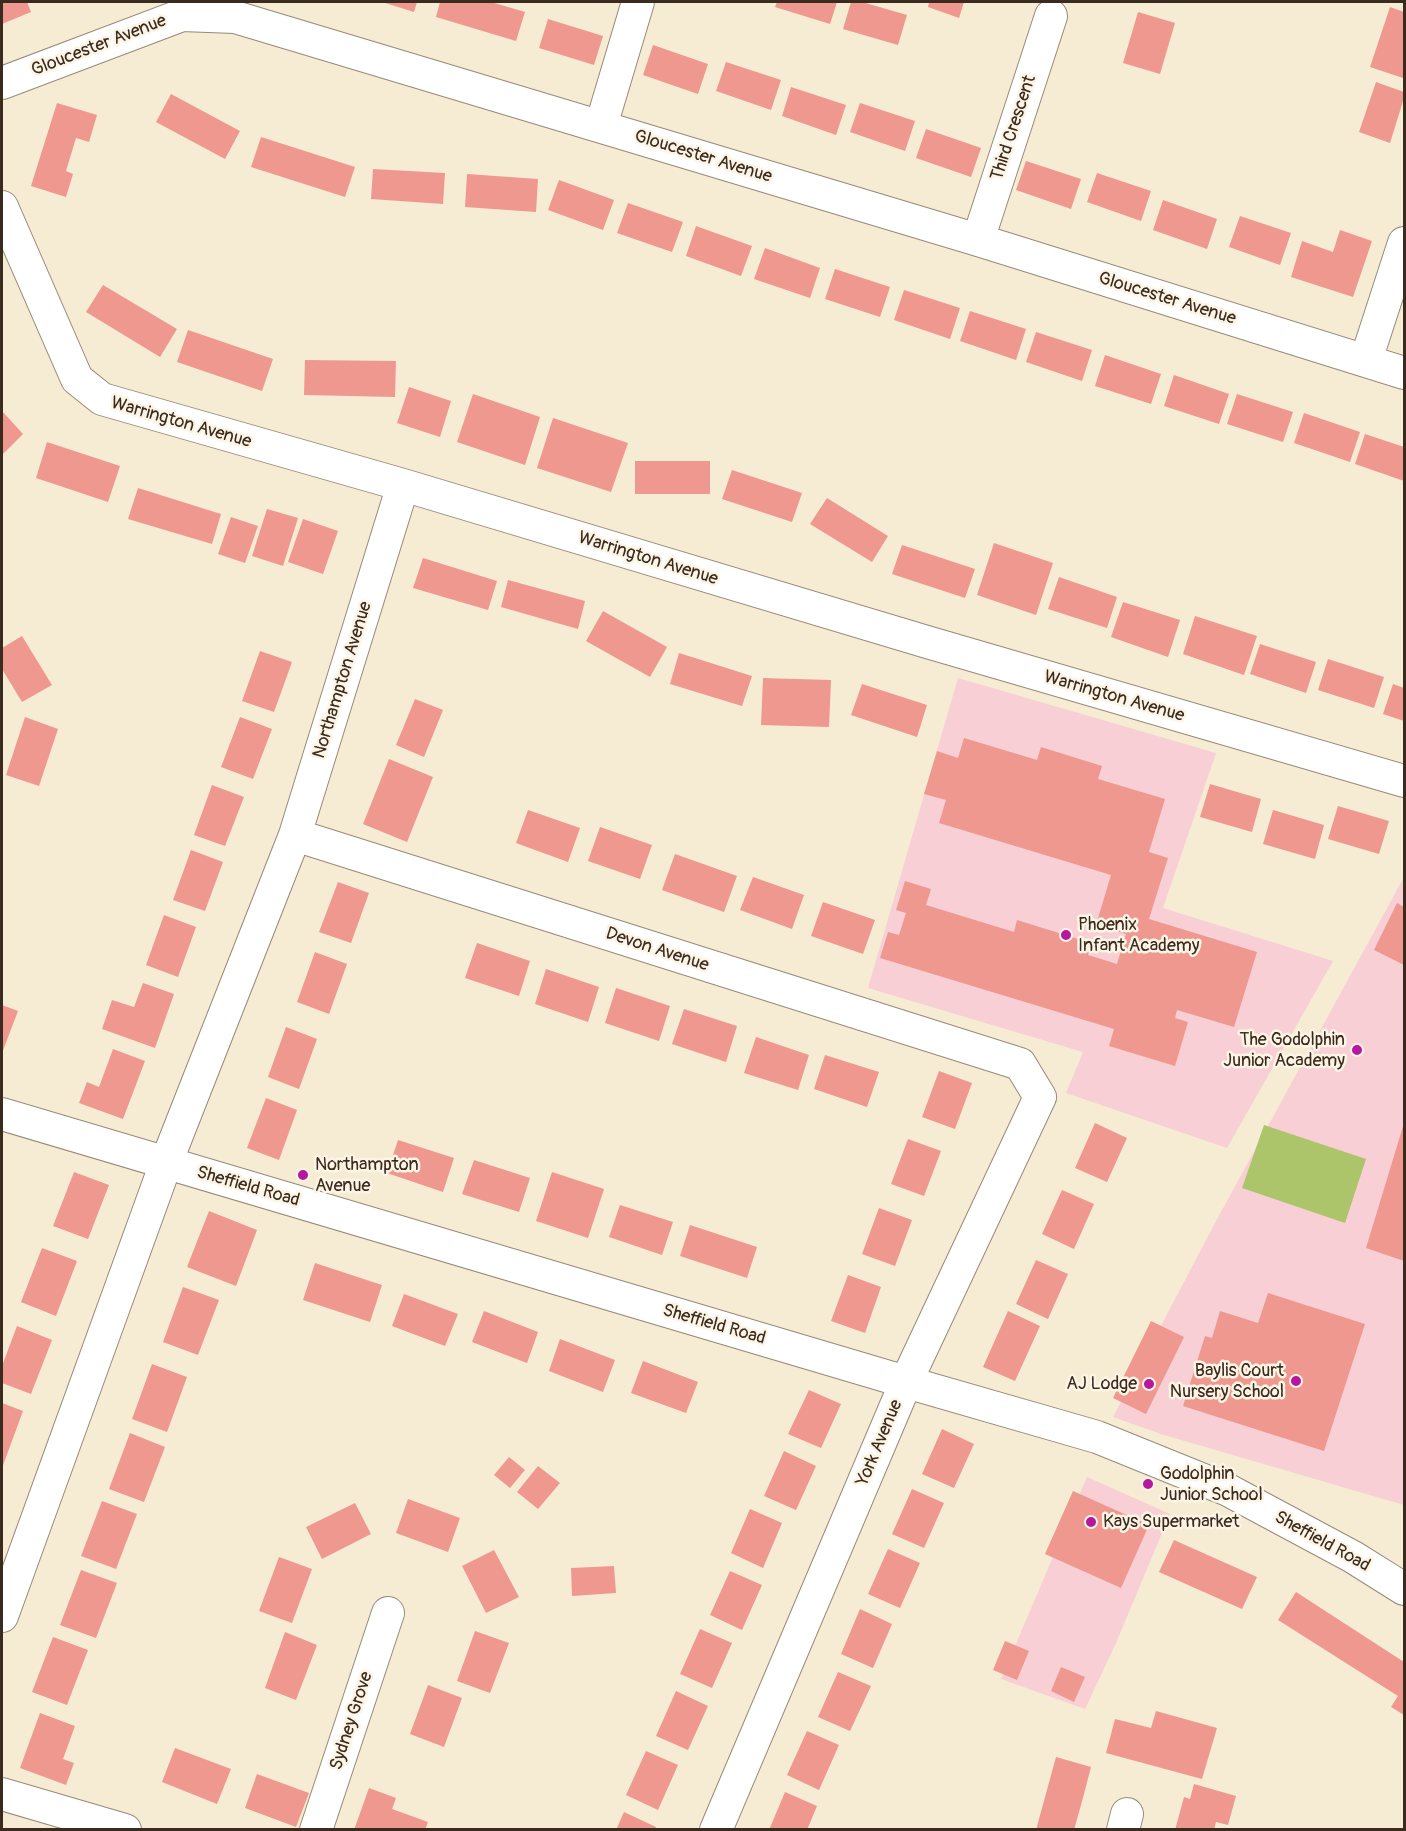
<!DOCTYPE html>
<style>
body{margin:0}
#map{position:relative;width:1406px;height:1831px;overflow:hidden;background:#f6ebd3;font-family:Pangolin,sans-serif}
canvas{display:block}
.frame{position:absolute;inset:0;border:3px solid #3b2a1e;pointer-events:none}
</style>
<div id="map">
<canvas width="1406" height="1831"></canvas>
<div class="frame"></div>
</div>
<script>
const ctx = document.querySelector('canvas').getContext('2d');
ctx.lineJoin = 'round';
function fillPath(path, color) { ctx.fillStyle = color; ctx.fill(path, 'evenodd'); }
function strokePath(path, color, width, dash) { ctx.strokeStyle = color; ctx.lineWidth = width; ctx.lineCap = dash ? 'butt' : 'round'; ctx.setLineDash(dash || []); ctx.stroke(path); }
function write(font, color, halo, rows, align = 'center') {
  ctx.font = font + ' Pangolin,sans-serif'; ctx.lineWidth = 5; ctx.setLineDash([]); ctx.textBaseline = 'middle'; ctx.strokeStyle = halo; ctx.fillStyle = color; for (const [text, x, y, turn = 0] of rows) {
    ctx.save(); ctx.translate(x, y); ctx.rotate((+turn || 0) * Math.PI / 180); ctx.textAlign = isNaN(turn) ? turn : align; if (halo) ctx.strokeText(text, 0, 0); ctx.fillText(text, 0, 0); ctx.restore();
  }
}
fillPath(new Path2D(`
 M958 678 1216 753 1163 908 1333 961 1227 1148 1066 1093 1083 1052 868 988Z
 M1404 877V1505L1161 1434 1113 1417 1215 1223Z
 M1087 1477 1170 1514 1116 1643 1085 1709 1001 1679Z`), '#f7cfd4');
fillPath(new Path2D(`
 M1264 1125 1366 1159 1345 1223 1242 1188Z`), '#adc56a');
fillPath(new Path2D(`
 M2 2H27L31 12 2 24Z
 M382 2H417L414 12Z
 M440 2H491L525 12 516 41 436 17Z
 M777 2H837L830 24 775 7Z
 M851 2H862L907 15 898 45 843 29Z
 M929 2H964L959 18 928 7Z
 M1390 7 1404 12V73L1403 78 1370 67Z
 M1138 12 1175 23 1160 74 1123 63Z
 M548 19 603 36 594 65 539 48Z
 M653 45 708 64 698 94 643 75Z
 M726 62 781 80 771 110 716 91Z
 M1376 82 1404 92V98L1390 143 1359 132Z
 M791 87 846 105 836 135 782 116Z
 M171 94 240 131 225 159 156 122Z
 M57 103 97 115 89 142 76 138 66 171 73 174 66 197 31 186Z
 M860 103 915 121 905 151 850 132Z
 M926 129 981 148 971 177 916 158Z
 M261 137 355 167 345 197 251 167Z
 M1026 161 1081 179 1071 209 1016 190Z
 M373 169 445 173 443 204 371 199Z
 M1097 173 1151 191 1141 221 1087 202Z
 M467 174 538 179 536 212 465 207Z
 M559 180 614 200 603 230 548 210Z
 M1163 200 1217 219 1207 249 1153 230Z
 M628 203 683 222 672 252 617 233Z
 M1240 216 1291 233 1280 265 1229 247Z
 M696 226 752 246 741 276 686 256Z
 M1340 230 1372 241 1353 297 1291 277 1302 241 1333 252Z
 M765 248 820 268 810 298 754 279Z
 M835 269 890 287 880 317 825 299Z
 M103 285 177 329 160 357 86 312Z
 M904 290 960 308 950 339 894 320Z
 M970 311 1026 329 1016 360 960 341Z
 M188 330 273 359 262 391 177 362Z
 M1036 332 1092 350 1082 381 1026 362Z
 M1105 355 1161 374 1151 404 1095 386Z
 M305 360 396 361 395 397 304 395Z
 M1174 375 1229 394 1219 424 1164 406Z
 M409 387 451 401 440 437 397 423Z
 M473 394 540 417 525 465 457 442Z
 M1237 394 1293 412 1283 442 1227 424Z
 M2 411 23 434 2 455Z
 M1304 413 1360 432 1350 462 1294 443Z
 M553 418 628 443 611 492 537 468Z
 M1365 434 1404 447V481L1355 464Z
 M47 442 120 466 108 502 36 478Z
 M635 461H710V494H635Z
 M732 470 802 493 792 522 722 499Z
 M138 488 221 514 212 544 128 519Z
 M827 498 888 536 872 562 810 524Z
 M267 509 298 518 283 566 252 556Z
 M231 517 258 526 245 563 218 554Z
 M303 519 338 531 323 574 288 562Z
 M994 543 1053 563 1036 615 977 595Z
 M902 545 975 569 965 598 892 574Z
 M423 558 497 581 488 610 413 588Z
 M1059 577 1117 597 1107 628 1048 609Z
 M508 580 585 601 578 629 501 607Z
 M1123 602 1180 620 1168 657 1111 637Z
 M603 611 667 647 650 677 586 641Z
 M1195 616 1257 636 1244 675 1183 654Z
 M22 636 52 685 22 702 2 669V648Z
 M1260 644 1316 662 1306 693 1250 674Z
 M260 651 292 662 274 712 242 701Z
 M679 653 752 676 742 706 670 684Z
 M1328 659 1384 677 1374 708 1318 690Z
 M763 678 831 680 829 727 761 725Z
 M862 684 927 705 917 737 851 715Z
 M1393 684 1404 688V721L1383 714Z
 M415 699 443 710 424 757 396 745Z
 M25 717 58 729 39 786 6 775Z
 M240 717 272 729 253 779 221 767Z
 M964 738 1037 760 1041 747 1102 766 1098 779 1165 799 1149 852 1168 858 1149 919 1257 952 1234 1027 1177 1010 1175 1018 1188 1022 1175 1066 1109 1046 1114 1029 880 958 888 932 899 935 906 913 896 910 905 881 931 889 926 905 1014 932 1017 920 1091 943 1088 955 1117 964 1126 934 1096 925 1111 875 939 823 946 800 924 794 937 751 958 758Z
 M389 759 433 777 407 842 363 824Z
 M1210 784 1261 799 1252 832 1200 817Z
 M212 785 244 797 225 846 194 835Z
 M1338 806 1389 821 1379 854 1328 839Z
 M528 810 580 828 568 862 516 843Z
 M1273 810 1324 825 1315 859 1263 844Z
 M600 827 652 845 640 879 588 861Z
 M191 850 223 862 205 911 173 900Z
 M675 854 737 876 724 912 662 890Z
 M753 877 804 895 792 929 740 910Z
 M338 882 369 893 351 943 319 932Z
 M823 902 875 920 863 954 811 936Z
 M1397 903 1404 907V965L1374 950Z
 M164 915 196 927 178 977 146 965Z
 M477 943 530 961 519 996 465 978Z
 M315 952 347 964 329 1014 297 1002Z
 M546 969 599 987 588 1022 535 1004Z
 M143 983 174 994 155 1048 102 1029 112 1000 134 1007Z
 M616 988 670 1006 659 1041 605 1023Z
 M2 1005 18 1011 2 1053Z
 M684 1009 737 1026 726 1062 672 1044Z
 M286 1027 317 1039 299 1089 268 1077Z
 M756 1037 809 1055 798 1090 744 1073Z
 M113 1049 145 1061 123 1119 79 1103 87 1082 99 1087Z
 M825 1055 879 1072 867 1107 814 1089Z
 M939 1071 972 1083 955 1129 922 1117Z
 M266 1098 297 1110 279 1160 247 1148Z
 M1095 1123 1127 1138 1107 1182 1075 1168Z
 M1404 1123V1261L1366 1248Z
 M908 1139 941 1151 924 1196 891 1184Z
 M398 1140 454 1158 443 1192 387 1173Z
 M474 1160 530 1178 519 1212 462 1194Z
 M74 1172 109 1185 88 1239 53 1226Z
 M552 1172 604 1189 588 1238 536 1221Z
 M1062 1190 1094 1204 1074 1249 1042 1234Z
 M620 1205 673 1222 662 1255 609 1237Z
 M879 1208 912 1220 895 1266 862 1254Z
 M209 1211 257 1230 236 1286 187 1267Z
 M690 1225 757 1247 747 1278 680 1256Z
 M42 1248 77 1261 56 1316 21 1302Z
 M1036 1260 1068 1274 1048 1319 1016 1304Z
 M315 1263 382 1285 370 1322 303 1300Z
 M848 1275 881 1287 865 1333 831 1321Z
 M183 1287 219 1300 198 1355 163 1342Z
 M1268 1293 1365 1324 1324 1451 1183 1406 1205 1336 1212 1338 1220 1311 1258 1323Z
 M404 1294 458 1314 445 1346 392 1326Z
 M484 1311 538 1332 527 1363 472 1342Z
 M1008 1311 1040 1326 1015 1381 983 1367Z
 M1151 1321 1184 1337 1146 1414 1113 1398Z
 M17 1326 52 1340 31 1394 2 1383V1366Z
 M560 1339 615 1360 603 1392 549 1371Z
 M643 1361 698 1382 686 1413 631 1393Z
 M152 1364 187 1377 167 1432 132 1419Z
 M809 1390 841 1404 821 1448 788 1434Z
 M2 1403 23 1411 2 1468Z
 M942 1429 974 1444 954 1488 922 1474Z
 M130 1433 165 1447 144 1502 109 1489Z
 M784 1451 816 1466 796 1510 764 1496Z
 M509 1457 525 1470 510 1488 494 1475Z
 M538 1466 560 1483 538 1509 517 1492Z
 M912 1489 944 1503 924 1548 892 1534Z
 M1073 1491 1149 1525 1121 1588 1045 1554Z
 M408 1499 460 1518 448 1552 396 1533Z
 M102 1501 137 1514 116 1569 81 1556Z
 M355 1503 371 1534 322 1559 306 1527Z
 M750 1509 782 1523 763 1568 731 1553Z
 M1174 1540 1257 1577 1242 1609 1159 1572Z
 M888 1549 920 1563 900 1608 868 1594Z
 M494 1550 519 1597 486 1613 462 1566Z
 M279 1557 312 1569 292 1623 259 1611Z
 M614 1566 616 1593 572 1596 571 1568Z
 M81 1570 117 1583 96 1638 60 1625Z
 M730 1571 762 1585 742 1630 710 1615Z
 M1296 1592 1404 1662V1715L1391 1707 1398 1696 1278 1620Z
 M860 1609 892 1624 873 1668 841 1654Z
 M700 1629 732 1643 712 1688 680 1674Z
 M475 1631 509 1643 490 1693 457 1681Z
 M285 1632 317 1645 296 1700 265 1688Z
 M53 1637 88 1650 67 1705 32 1692Z
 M1005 1641 1029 1651 1017 1680 993 1670Z
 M1061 1667 1085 1677 1074 1702 1051 1691Z
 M838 1672 871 1686 850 1731 818 1717Z
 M428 1685 462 1698 444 1747 410 1734Z
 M676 1691 708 1706 688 1750 656 1736Z
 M1156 1711 1217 1728 1202 1779 1106 1753 1115 1719 1151 1728Z
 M40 1713 75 1726 63 1759 74 1763 66 1785 20 1768Z
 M807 1731 839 1745 819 1790 787 1775Z
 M175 1748 231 1769 217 1804 162 1782Z
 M646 1751 678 1765 658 1810 626 1795Z
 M1056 1757 1091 1767 1084 1794 1074 1830H1036Z
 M257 1774 309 1793 296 1827 245 1808Z
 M1194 1784 1236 1796 1228 1825 1216 1822 1214 1830H1175L1184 1797 1190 1799Z
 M369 1788 396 1798 392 1809 428 1822 425 1830H354Z
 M785 1792 817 1806 807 1830H769Z
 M624 1812 656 1827 655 1830H616Z`), '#ef9890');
const minor = new Path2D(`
 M2 83 182 15 235 17 978 240 1404 373
 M601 126 638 2
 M2 207 77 379 102 399 403 485 927 642 1404 781
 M978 240 1051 16
 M1366 360 1404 243
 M295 835 1020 1064 1040 1097 906 1382 716 1830
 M2 1114 906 1382 1097 1437 1228 1490 1353 1557 1404 1589
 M2 1616 166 1163 295 835 403 485
 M2 1794 125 1830
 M316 1830 388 1613
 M1123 1830 1127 1814`);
strokePath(minor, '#988a78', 34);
strokePath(minor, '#fff', 32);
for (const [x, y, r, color] of [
 [1066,935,6,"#b5179e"],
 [1357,1050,6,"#b5179e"],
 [303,1175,6,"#b5179e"],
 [1296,1381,6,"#b5179e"],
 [1149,1384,6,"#b5179e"],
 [1148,1484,6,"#b5179e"],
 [1091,1522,6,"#b5179e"]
]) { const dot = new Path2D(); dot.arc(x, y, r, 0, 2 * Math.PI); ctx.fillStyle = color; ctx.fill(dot); strokePath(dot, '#fcf5e5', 2); }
write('18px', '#3b2a1e', '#fcf5e5', [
 ["Gloucester Avenue",99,46,-21],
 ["Third Crescent",1014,128,-72],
 ["Gloucester Avenue",703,157,17],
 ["Gloucester Avenue",1167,299,17],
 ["Warrington Avenue",181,423,16],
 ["Warrington Avenue",648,559,17],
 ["Northampton Avenue",343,680,-73],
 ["Warrington Avenue",1114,697,16],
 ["Devon Avenue",657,950,18],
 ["Sheffield Road",248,1187,16],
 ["Sheffield Road",714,1325,16],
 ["York Avenue",880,1443,-67],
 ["Sheffield Road",1322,1542,29],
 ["Sydney Grove",352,1721,-72]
]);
write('18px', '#3b2a1e', '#fcf5e5', [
 ["Phoenix",1078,925],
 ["Infant Academy",1078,946],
 ["The Godolphin",1345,1040,"right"],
 ["Junior Academy",1345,1061,"right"],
 ["Northampton",315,1165],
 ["Avenue",315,1186],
 ["Baylis Court",1284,1371,"right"],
 ["Nursery School",1284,1392,"right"],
 ["AJ Lodge",1137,1384,"right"],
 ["Godolphin",1160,1474],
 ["Junior School",1160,1495],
 ["Kays Supermarket",1103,1522]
], 'left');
</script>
